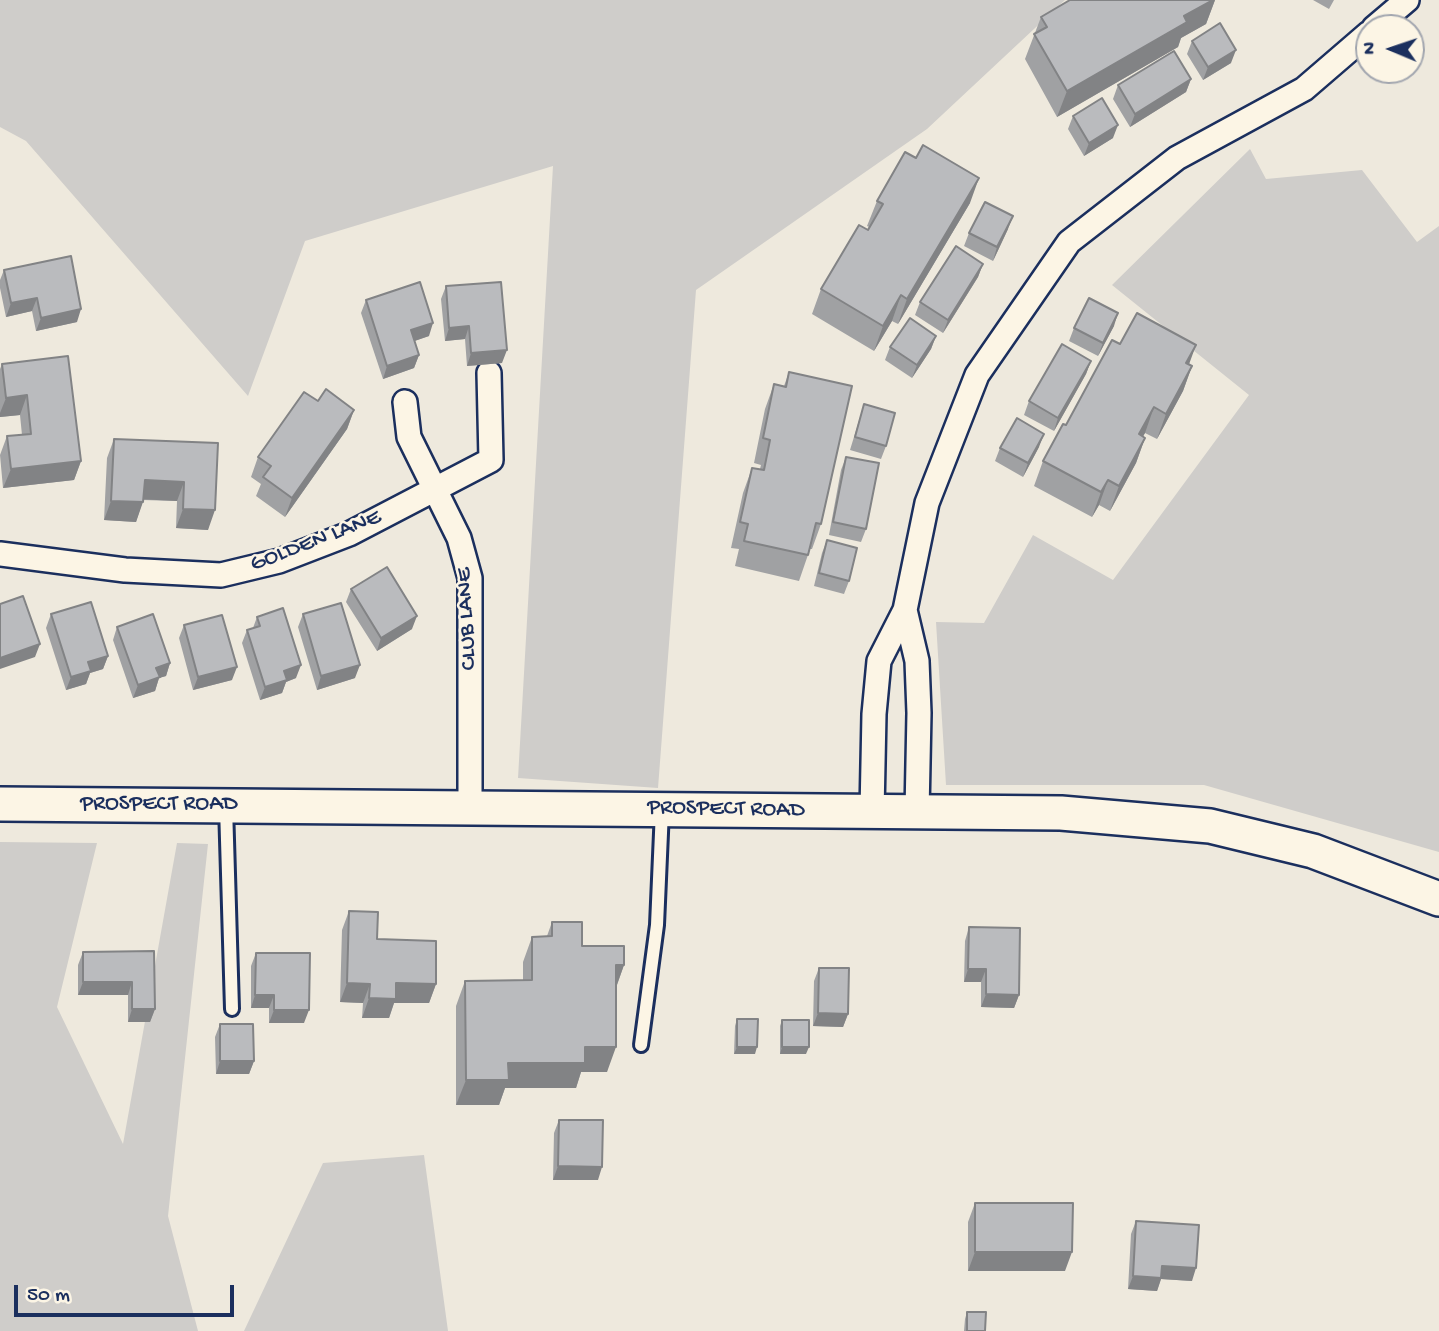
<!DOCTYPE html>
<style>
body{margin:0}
#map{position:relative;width:1439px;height:1331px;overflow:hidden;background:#eee9dd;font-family:"Gochi Hand",sans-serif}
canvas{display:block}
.north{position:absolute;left:1355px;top:14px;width:70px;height:70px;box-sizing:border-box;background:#fcf5e5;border:2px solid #a2a6af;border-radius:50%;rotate:272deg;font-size:19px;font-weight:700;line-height:28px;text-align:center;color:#1b2f5e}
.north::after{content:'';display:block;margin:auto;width:24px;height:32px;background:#1b2f5e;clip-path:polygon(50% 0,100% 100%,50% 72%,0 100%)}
.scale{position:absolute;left:14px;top:1285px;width:220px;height:32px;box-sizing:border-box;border:4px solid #1b2f5e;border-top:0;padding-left:9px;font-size:21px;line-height:24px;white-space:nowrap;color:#1b2f5e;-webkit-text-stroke:5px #fcf5e5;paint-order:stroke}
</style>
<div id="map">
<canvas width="1439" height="1331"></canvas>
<div class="north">N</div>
<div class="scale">50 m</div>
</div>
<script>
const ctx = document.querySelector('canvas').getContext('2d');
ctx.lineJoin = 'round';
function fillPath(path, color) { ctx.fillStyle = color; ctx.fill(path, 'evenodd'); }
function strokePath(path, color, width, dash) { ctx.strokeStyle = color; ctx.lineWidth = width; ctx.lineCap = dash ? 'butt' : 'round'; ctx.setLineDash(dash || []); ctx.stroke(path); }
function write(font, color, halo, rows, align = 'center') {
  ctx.font = font + ' "Gochi Hand",sans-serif'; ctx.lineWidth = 5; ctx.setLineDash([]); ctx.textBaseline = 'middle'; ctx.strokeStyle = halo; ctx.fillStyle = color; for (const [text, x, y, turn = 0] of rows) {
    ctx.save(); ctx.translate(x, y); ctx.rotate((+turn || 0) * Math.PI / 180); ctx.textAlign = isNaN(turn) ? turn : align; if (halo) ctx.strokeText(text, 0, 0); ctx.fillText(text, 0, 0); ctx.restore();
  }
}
fillPath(new Path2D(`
 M0 0H1065L927 129 696 290 658 788 518 778 553 166 305 241 248 396 26 141 0 127Z
 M1250 149 1266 179 1362 170 1417 242 1439 226V852L1204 785H946L936 622 984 623 1033 535 1113 580 1249 395 1112 285Z
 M0 842 97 843 57 1007 123 1144 177 843 208 844 168 1216 198 1331H0Z
 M424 1155 448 1331H244L323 1163Z`), '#cfcdca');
const service = new Path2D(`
 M226 806 232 1009
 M641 1045 657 925 662 810`);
const minor = new Path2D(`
 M1374 28 1407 0
 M405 402 409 437 459 538 470 578V807
 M0 554 125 570 221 575 279 561 349 534 491 460 489 373
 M905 610 917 661 919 713 917 812
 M872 812 874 714 879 661 905 610 927 503 977 375 1069 242 1177 158 1304 89 1369 33`);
const secondary = new Path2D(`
 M0 804 1061 813 1210 826 1313 851 1439 899`);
strokePath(service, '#1b2f5e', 18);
strokePath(minor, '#1b2f5e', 28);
strokePath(secondary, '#1b2f5e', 38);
strokePath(service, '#fcf5e5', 12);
strokePath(minor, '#fcf5e5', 23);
strokePath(secondary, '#fcf5e5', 33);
fillPath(new Path2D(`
 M1070 0H1215L1206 24 1181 38 1178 47 1057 117 1025 59 1041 17Z
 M1313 0H1334L1329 9Z
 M1192 41 1231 63 1203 80 1187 54Z
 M1191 79 1186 92 1130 127 1113 99 1118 85Z
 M1073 116 1113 138 1084 156 1068 129Z
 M877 201 970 203 898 324 892 321 874 351 812 314 821 289 869 227 867 226Z
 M1008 229 993 261 964 246 969 233Z
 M983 264 978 277 943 333 915 315 920 302Z
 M4 270 77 322 36 331 32 311 6 317 0 288V280Z
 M446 286 502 363 467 366 465 339 445 341 441 299Z
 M366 300 429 336 414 341 419 355 414 368 383 379 361 313Z
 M1114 326 1098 356 1069 341 1074 328Z
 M936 336 931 349 912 378 885 360 890 347Z
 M1120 344 1192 366 1183 391 1157 439 1145 433 1143 436 1145 438 1136 463 1110 511 1099 505 1092 517 1034 486 1043 461Z
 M1091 361 1086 374 1054 431 1024 415 1029 401Z
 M2 364 81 461 74 480 3 488 0 455 7 436 22 435 20 415 0 417V369Z
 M789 372 821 524 812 549H810L799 581 735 566 739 549 731 548 743 493 752 468 760 469 761 465 754 463 765 409 774 384 784 386Z
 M318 401 354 410 347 429 285 517 256 496 261 484 251 477 258 457Z
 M864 404 886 446 881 459 850 450Z
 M114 439 218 443 208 530 176 528 177 501 143 500 136 522 104 520 107 458Z
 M1039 447 1023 477 995 461 1000 448Z
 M846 457 866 529 861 542 829 535 841 470Z
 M827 540 849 581 844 594 814 586 822 553Z
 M351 589 412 629 377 651 346 602Z
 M51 614 108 656 103 669 90 673 86 684 66 690 46 628Z
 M303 614 355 678 317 690 298 627Z
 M257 617 296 678 286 682 282 693 260 700 242 643 247 630 253 628Z
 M184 625 232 680 193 690 179 638Z
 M117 627 170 663 166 676 159 678 155 691 133 698 113 640Z
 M349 911 377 939 436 984 429 1003H394L389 1018H362L363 1003 340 1002 342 930Z
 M552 922 582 946 624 965 616 988 607 1072H581L576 1088H505L499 1105H456V1006L465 981 523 980V962L532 937 547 936Z
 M969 927 1019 995 1014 1008 981 1007V982H964L965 941Z
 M154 951 155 1009 150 1022H128V995H78V965L83 952Z
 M256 953 304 1023H269V1008H251V966Z
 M819 968 848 1014 843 1027 813 1026 814 981Z
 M737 1019 755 1054H734L735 1026Z
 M782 1020 806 1054H780V1026Z
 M220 1024 254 1061 249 1074H216L215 1037Z
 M559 1120 598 1180H553L554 1133Z
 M975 1203 1065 1271H968V1222Z
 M1136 1221 1192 1281 1161 1279 1157 1291 1128 1289 1131 1234Z
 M967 1312 985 1331H964L965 1319Z`), '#a0a1a3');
fillPath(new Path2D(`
 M1213 0H1215L1206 24 1181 38 1178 47 1057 117 1067 91 1184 16Z
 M1236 50 1231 63 1203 80 1208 67Z
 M1191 79 1186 92 1130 127 1135 114Z
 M1118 125 1113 138 1084 156 1089 143Z
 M979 178 970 203 898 324 907 299Z
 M1013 216 1008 229 993 261 997 247Z
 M983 264 978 277 943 333 948 320Z
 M901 295 892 321 874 351 883 326Z
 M37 298 32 311 6 317 11 303Z
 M81 309 77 322 36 331 41 318Z
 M1118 313 1114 326 1098 356 1103 343Z
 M433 323 429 336 406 344 411 330Z
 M469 326 465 339 445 341 449 328Z
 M936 336 931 349 912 378 917 365Z
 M1196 345 1187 370 1186 363Z
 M507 350 502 363 467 366 471 353Z
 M419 355 414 368 383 379 387 366Z
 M1091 361 1086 374 1054 431 1058 418Z
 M1192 366 1183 391 1157 439 1166 414Z
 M27 395 20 415 0 417V413L6 398Z
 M1154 407 1145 433 1130 460 1139 434Z
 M354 410 347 429 285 517 292 498Z
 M1044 434 1039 447 1023 477 1028 463Z
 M1145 438 1136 463 1110 511 1119 486Z
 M81 461 74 480 3 488 11 469Z
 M145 480 184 482 177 501 137 499Z
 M1108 480 1099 505 1092 517 1101 492Z
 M111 501 143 502 136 522 104 520Z
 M183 509 215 510 208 530 176 528Z
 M417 616 412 629 377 651 381 638Z
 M40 644 35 657 0 669V658Z
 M108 656 103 669 90 673 86 684 66 690 71 677 88 662Z
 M170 663 166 676 159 678 155 691 133 698 138 685 156 668Z
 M301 665 296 678 286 682 282 693 260 700 265 687 284 671Z
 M360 665 355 678 317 690 321 676Z
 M237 667 232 680 193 690 198 677Z
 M616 965H624L615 990Z
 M968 969H986L981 982H964Z
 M83 982H132L128 995H78Z
 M347 983 370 984 363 1003 340 1002Z
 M396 983 436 984 429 1003H394L389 1018H362L369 998Z
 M986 994 1019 995 1014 1008 981 1007Z
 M255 995H274L269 1008H251Z
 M132 1009H155L150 1022H128Z
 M274 1010H309L304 1023H269Z
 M818 1013 848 1014 843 1027 813 1026Z
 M585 1047H616L607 1072H581L576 1088H505L499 1105H456L466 1080 508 1063Z
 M737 1047H757L755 1054H734Z
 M782 1047H809L806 1054H780Z
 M220 1061H254L249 1074H216Z
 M558 1166 602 1167 598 1180H553Z
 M975 1252H1072L1065 1271H968Z
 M1162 1266 1196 1268 1192 1281 1161 1279 1157 1291 1128 1289 1133 1276Z`), '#828385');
const building = new Path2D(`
 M1070 0H1213L1184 16 1187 22 1067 91 1034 34 1047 27 1041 17Z
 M1220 23 1236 50 1208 67 1192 41Z
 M1174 51 1191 79 1135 114 1118 85Z
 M1102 98 1118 125 1089 143 1073 116Z
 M923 145 979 178 907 299 901 295 883 326 821 289 859 225 868 230 883 204 877 201 905 152 916 158Z
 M985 202 1013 216 997 247 969 233Z
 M956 246 983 264 948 320 920 302Z
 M71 256 81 309 41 318 37 298 11 303 4 270Z
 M420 282 433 323 411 330 419 355 387 366 366 300Z
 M501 282 507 350 471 353 469 326 449 328 446 286Z
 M1089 298 1118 313 1103 343 1074 328Z
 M1137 313 1196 345 1186 363 1192 366 1166 414 1154 407 1139 434 1145 438 1119 486 1108 480 1101 492 1043 461 1063 424 1066 425 1112 340 1120 344Z
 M910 318 936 336 917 365 890 347Z
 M1062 344 1091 361 1058 418 1029 401Z
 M68 356 81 461 11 469 7 436 31 434 27 395 6 398 2 364Z
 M789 372 852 386 821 524 816 523 808 555 744 541 748 524 740 522 752 468 764 470 770 440 763 438 774 384 786 387Z
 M326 389 354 410 292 498 263 477 271 466 258 457 304 392 318 401Z
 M864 404 895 413 886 446 855 437Z
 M1017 418 1044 434 1028 463 1000 448Z
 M114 439 218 443 215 510 183 509 184 482 145 480 143 502 111 501Z
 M846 457 879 463 866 529 833 522Z
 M827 540 857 548 849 581 819 573Z
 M387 567 417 616 381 638 351 589Z
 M23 596 40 644 0 658V604Z
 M91 602 108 656 88 662 91 671 71 677 51 614Z
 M341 603 360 665 321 676 303 614Z
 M283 608 301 665 284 671 287 680 265 687 247 630 260 626 257 617Z
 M153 614 170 663 156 668 160 677 138 685 117 627Z
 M222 615 237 667 198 677 184 625Z
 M349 911 378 912 377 939 436 941V984L396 983V999L369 998 370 984 347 983Z
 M552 922H582V946H624V965H616V1047H585V1063H508L509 1080H466L465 981 532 980V937L552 936Z
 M969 927 1020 928 1019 995 986 994V969H968Z
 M154 951 155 1009H132V982H83V952Z
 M256 953H310L309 1010H274V995H255Z
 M819 968H849L848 1014 818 1013Z
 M737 1019H758L757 1047H737Z
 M782 1020H809V1047H782Z
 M220 1024H253L254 1061H220Z
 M559 1120H603L602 1167 558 1166Z
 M975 1203H1073L1072 1252H975Z
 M1136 1221 1199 1225 1196 1268 1162 1266 1161 1278 1133 1276Z
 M967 1312H986L985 1331H967Z`);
fillPath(building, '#babbbe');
strokePath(building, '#828385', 2);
write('23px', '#1b2f5e', '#fcf5e5', [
 ["GOLDEN LANE",316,542,-21],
 ["CLUB LANE",468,619,-93],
 ["PROSPECT ROAD",159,805],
 ["PROSPECT ROAD",726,810,1]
]);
</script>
